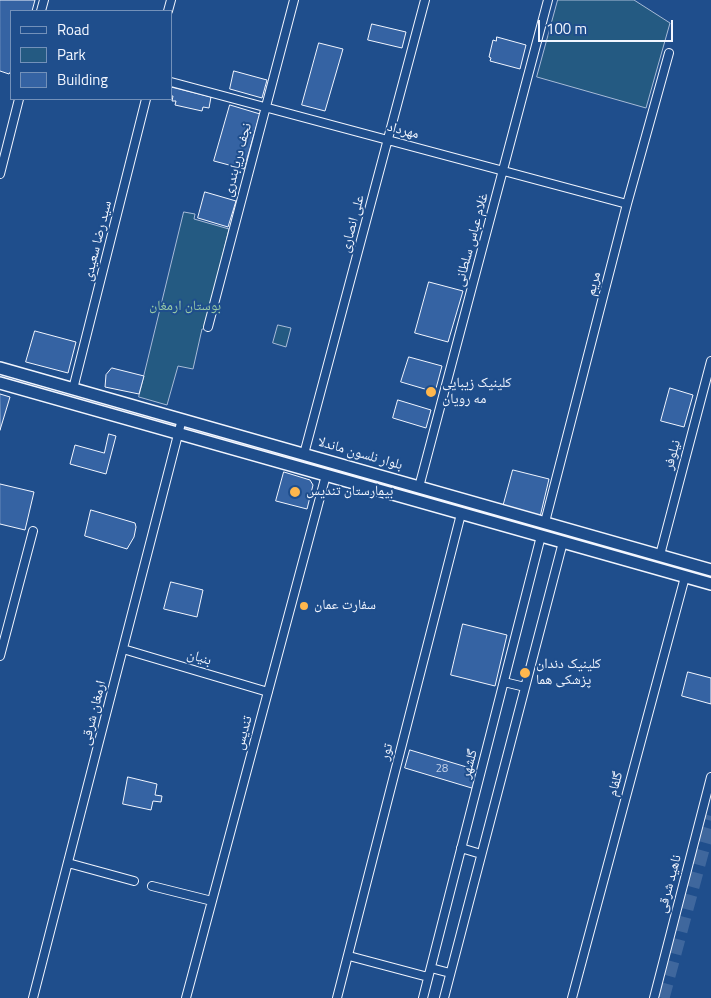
<!DOCTYPE html>
<meta charset="utf-8">
<style>
body{margin:0}
#map{position:relative;width:711px;height:998px;overflow:hidden;background:#1f4e8c;font-family:"Titillium Web",sans-serif}
canvas{display:block}
.legend{position:absolute;left:10px;top:10px;width:162px;height:90px;box-sizing:border-box;background:#1f4e8c;border:1px solid #7391ba;margin:0;padding:6px 9px;list-style:none;font-size:15px;color:#f2f6ff}
.legend li{display:flex;align-items:center;gap:10px;height:25px}
.legend b{width:25px;border:1px solid #7391ba}
.scale{position:absolute;left:538px;top:20px;width:135px;height:22px;box-sizing:border-box;border:2px solid #f2f6ff;border-top:0;padding-left:6px;font-size:15px;line-height:18px;white-space:nowrap;color:#f2f6ff;-webkit-text-stroke:4px #1f4e8c;paint-order:stroke}
</style>
<div id="map">
<canvas width="711" height="998"></canvas>
<ul class="legend">
<li><b style="height:6px;background:#1f4e8c"></b>Road</li>
<li><b style="height:14px;background:#245a82"></b>Park</li>
<li><b style="height:14px;background:#3563a3"></b>Building</li>
</ul>
<div class="scale">100 m</div>
</div>
<script>
const ctx = document.querySelector('canvas').getContext('2d');
ctx.lineJoin = 'round';
function fillPath(path, color) { ctx.fillStyle = color; ctx.fill(path, 'evenodd'); }
function strokePath(path, color, width, dash) { ctx.strokeStyle = color; ctx.lineWidth = width; ctx.lineCap = dash ? 'butt' : 'round'; ctx.setLineDash(dash || []); ctx.stroke(path); }
function write(font, color, halo, rows, align = 'center') {
  ctx.font = font + ' "Titillium Web","Noto Naskh Arabic",sans-serif'; ctx.lineWidth = 4; ctx.setLineDash([]); ctx.textBaseline = 'middle'; ctx.strokeStyle = halo; ctx.fillStyle = color; for (const [text, x, y, turn = 0] of rows) {
    ctx.save(); ctx.translate(x, y); ctx.rotate((+turn || 0) * Math.PI / 180); ctx.textAlign = isNaN(turn) ? turn : align; if (halo) ctx.strokeText(text, 0, 0); ctx.fillText(text, 0, 0); ctx.restore();
  }
}
const green = new Path2D(`
 M558 0H634L670 23 646 108 537 77Z
 M184 212 195 214 194 219 229 229 205 329H202L193 369 178 366 167 405 139 397Z
 M278 325 291 328 286 347 273 343Z`);
fillPath(green, '#245a82');
strokePath(green, '#a8bbd7', 1);
const building = new Path2D(`
 M0 0H35L32 11H11V71L9 74 0 71Z
 M372 24 406 32 402 48 368 40Z
 M497 37 526 45 520 69 490 61 491 58 489 57 493 40 496 41Z
 M319 43 343 49 325 111 302 105Z
 M234 71 267 80 262 98 230 89Z
 M171 87 211 97 209 108 203 107 202 111 175 105 176 101H172L173 96H171Z
 M230 105 260 114 244 169 214 161Z
 M205 192 236 201 228 227 198 218Z
 M429 282 463 291 448 342 415 333Z
 M35 331 76 342 68 373 26 362Z
 M409 357 442 366 435 392 401 382Z
 M112 368 144 376 139 394 105 387 106 375Z
 M670 388 693 395 684 427 661 421Z
 M0 394 10 397 0 430Z
 M398 400 431 410 426 428 393 418Z
 M109 434 116 436 106 474 70 464 75 445 104 453Z
 M513 470 549 479 540 517 503 507Z
 M284 472 310 480 313 485 307 509 276 501Z
 M0 484 34 492 25 530 0 524Z
 M91 510 135 523 136 527 134 537 127 549 85 536Z
 M171 582 203 590 197 617 164 609Z
 M463 624 507 635 495 686 451 675Z
 M688 672 711 678V704L682 696Z
 M410 750 480 771 475 789 405 768Z
 M128 777 157 784 155 795 162 796 161 802 153 801 151 810 123 804Z`);
fillPath(building, '#3563a3');
strokePath(building, '#f2f6ff', 1);
strokePath(new Path2D(`
 M662 998 711 816`), '#3f679d', 15, [15, 8]);
const street = new Path2D(`
 M41 11 44 0
 M168 11 171 0
 M171 82 627 204
 M0 174 19 99
 M208 327 294 0
 M73 389 146 99
 M304 454 425 0
 M419 487 548 0
 M545 522 627 204 669 53
 M660 555 711 361
 M123 649 268 692
 M0 656 33 531
 M504 682 525 687
 M461 848 481 854
 M68 863 134 881
 M152 886 212 901
 M349 956 428 977
 M431 968 450 973
 M33 998 182 419
 M186 998 326 475
 M337 998 461 514
 M423 998 541 536
 M444 998 563 542
 M572 998 685 577
 M654 998 711 777`);
const secondary = new Path2D(`
 M0 368 711 570
 M0 383 711 584`);
strokePath(street, '#f2f6ff', 10);
strokePath(secondary, '#f2f6ff', 14);
strokePath(street, '#1f4e8c', 8);
strokePath(secondary, '#1f4e8c', 11);
for (const [x, y, r, color] of [
 [431,392,6,"#ffb74d"],
 [295,492,6,"#ffb74d"],
 [304,606,5,"#ffb74d"],
 [525,673,6,"#ffb74d"]
]) { const dot = new Path2D(); dot.arc(x, y, r, 0, 2 * Math.PI); ctx.fillStyle = color; ctx.fill(dot); strokePath(dot, '#1f4e8c', 2); }
write('11px', '#c3d1e8', null, [
 ["28",442,769]
]);
write('14px', '#f2f6ff', '#1f4e8c', [
 ["مهرداد",403,131,15],
 ["نجف دریابندری",238,160,-75],
 ["علی انصاری",353,224,-75],
 ["غلام عباس سلطانی",472,240,-75],
 ["سید رضا سعیدی",98,241,-76],
 ["مریم",594,284,-75],
 ["بلوار نلسون ماندلا",360,454,16],
 ["نیلوفر",673,455,-75],
 ["بنیان",199,658,17],
 ["ارمغان شرقی",94,713,-76],
 ["تندیس",244,733,-75],
 ["تور",387,752,-75],
 ["گلشهر",470,764,-75],
 ["گلفام",616,784,-75],
 ["ناهید شرقی",670,884,-75]
]);
write('14px', '#97c8a6', '#1f4e8c', [
 ["بوستان ارمغان",185,307]
]);
write('14px', '#f2f6ff', '#1f4e8c', [
 ["کلینیک زیبایی",442,384],
 ["مه رویان",442,400],
 ["بیمارستان تندیس",306,492],
 ["سفارت عمان",314,606],
 ["کلینیک دندان",536,665],
 ["پزشکی هما",536,681]
], 'left');
</script>
